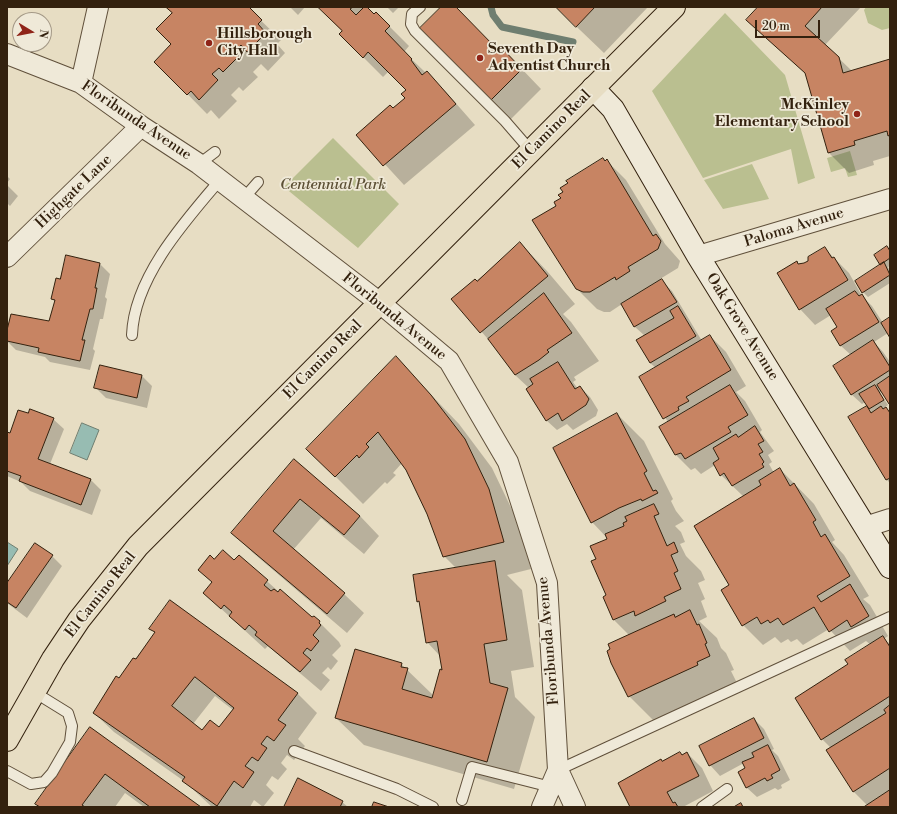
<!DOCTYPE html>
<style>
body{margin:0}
#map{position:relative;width:897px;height:814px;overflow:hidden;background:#e7ddc3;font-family:"Libre Bodoni",serif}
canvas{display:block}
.frame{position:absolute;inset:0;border:8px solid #33210e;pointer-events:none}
.north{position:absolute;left:12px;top:12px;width:40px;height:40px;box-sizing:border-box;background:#efe9d8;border:1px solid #a49987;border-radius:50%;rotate:100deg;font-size:11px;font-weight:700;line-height:16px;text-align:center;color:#33210e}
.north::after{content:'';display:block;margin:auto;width:14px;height:18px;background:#8f2418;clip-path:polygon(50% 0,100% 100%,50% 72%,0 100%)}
.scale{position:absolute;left:755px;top:20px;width:65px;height:18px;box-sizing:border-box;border:2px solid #33210e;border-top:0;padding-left:5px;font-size:12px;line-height:14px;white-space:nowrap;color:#33210e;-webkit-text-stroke:3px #efe9d8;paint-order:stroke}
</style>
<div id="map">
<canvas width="897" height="814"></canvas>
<div class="frame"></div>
<div class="north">N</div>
<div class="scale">20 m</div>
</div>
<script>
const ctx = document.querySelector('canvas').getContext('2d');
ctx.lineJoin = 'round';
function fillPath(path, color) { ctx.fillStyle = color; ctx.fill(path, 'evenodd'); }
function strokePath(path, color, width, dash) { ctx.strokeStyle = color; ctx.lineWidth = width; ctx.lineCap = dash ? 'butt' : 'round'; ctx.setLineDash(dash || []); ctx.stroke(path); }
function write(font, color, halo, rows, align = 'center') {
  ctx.font = font + ' "Libre Bodoni",serif'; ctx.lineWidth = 3.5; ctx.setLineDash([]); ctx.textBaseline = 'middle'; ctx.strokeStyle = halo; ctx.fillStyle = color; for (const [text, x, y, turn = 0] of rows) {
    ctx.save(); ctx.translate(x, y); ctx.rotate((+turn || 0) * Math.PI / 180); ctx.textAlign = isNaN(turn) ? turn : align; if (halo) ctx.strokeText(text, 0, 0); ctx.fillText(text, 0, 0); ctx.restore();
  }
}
fillPath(new Path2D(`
 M866 7H890V28L882 30 868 23 864 10Z
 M725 13 785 75 815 178 798 184 791 149 703 178 652 91Z
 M333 138 399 204 358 248 284 187Z
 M850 151 857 175 848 177 845 168 831 172 827 158Z
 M752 164 769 199 723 209 704 180Z`), '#babf90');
const water = new Path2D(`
 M82 423 99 430 87 460 70 453Z
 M7 542 18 549 7 566Z`);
fillPath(water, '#97bcb2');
strokePath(water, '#6f7e70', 1);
fillPath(new Path2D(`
 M168 7H247L281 40 277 44 285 53 268 71 261 64 253 72 258 77 243 91 239 87 231 95 237 101 219 119 211 110 207 114 156 62 173 44 174 13Z
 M290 7H305L298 15Z
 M320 7H367L374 15 376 13 409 46 404 52 446 92 475 125 404 185 358 135 406 98 407 90 389 71 383 77 340 34 343 31Z
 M387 7H399L393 13Z
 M442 7H454L496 49 519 66 541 89 510 120 420 30Z
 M556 7H648L604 53Z
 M760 7H861L825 45 852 71 890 60V156L873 161 874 165 849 173 829 153 807 75 747 20Z
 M607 161 626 180 665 244 680 261 678 268 660 279 672 291 702 341 710 336 726 352 746 386 736 392 745 401 762 430 760 432 774 451 768 455 772 462 769 464 774 473 780 469 814 504 835 540 832 542 844 555 869 596 863 599 870 605 888 636 884 639 890 644V807H866L868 806 853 791 831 748 822 739 850 664 871 645 866 641 850 651 829 629 803 645 797 639 791 642 788 639 781 643 775 637 763 645 743 625 731 586 744 497 721 475 715 465 701 474 695 468 691 470 676 455 660 427 668 422 640 378 656 368 650 363 637 341 645 336 635 327 622 304 610 312H604L597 309 577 289 557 206 562 198Z
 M7 176 10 179 7 183Z
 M7 185 18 196 10 206 7 203Z
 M520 243 547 271 575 304 563 314 571 322 599 361 574 377 576 380 573 382 578 389 580 387 590 397 598 410 596 416 573 430 567 424 557 430 546 420 529 388 515 375 494 346 453 299 499 263 498 262Z
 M887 248 890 250V266L888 267 890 271V283L868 297 863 292 881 265Z
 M825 249 849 273 862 296 872 306 883 323 890 319V336L888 333 874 342 883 352 890 362V403L882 391 880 393 888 405 885 407 890 412V483L887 480 866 407 871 411 865 402 862 404 851 394V355L841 346 832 331 838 328 831 315 815 325 800 309 798 265 804 264Z
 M67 256 100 264 110 274 105 297 107 299 103 319H100L93 349 95 351 90 370 50 362 45 357 16 350 7 341V334L50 322 55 302 52 298 61 280Z
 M396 358 459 424 492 468 516 518 531 569 507 575 522 590 534 667 511 671 515 697 535 717 514 789 364 745 336 718 401 664 434 696 443 671 440 656 427 642 421 604 418 601 457 569 444 556 428 514 407 469 402 463 393 473 396 475 387 484 385 482 363 504 335 476Z
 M101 366 142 376 152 386 147 408 106 398 96 388Z
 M617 414 644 441 673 499 671 501 676 511 684 521 675 526 681 532 685 542 680 544 686 556 701 571 705 580 698 583 705 599 701 601 707 617 699 621 717 638 721 648 726 653 734 670 731 671 737 683 656 723 629 696V635L614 620 604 598 607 596 597 560 608 539 592 522Z
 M28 415 53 419 64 429 50 464 91 480 101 490 92 515 30 491 21 482 7 476V433L10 434Z
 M294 460 360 516 379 536 364 554 321 518 293 550 344 594 364 613 347 633 252 552 233 533Z
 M52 556 62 566 27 618 7 603V585Z
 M239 556 279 592 319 622 339 642 341 646 332 655 338 661 331 670 328 667 322 673 330 680 321 691 268 646 265 649 204 593 213 583 199 570 215 561H234Z
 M151 629 297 693 317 713 298 739 305 746 294 760 287 755 281 763 287 769 278 780 272 776 266 785 274 793 263 807 254 800 250 807H212L184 781 114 732 94 713 155 633ZM215 696 233 710 219 728 203 732 193 724Z
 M754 719 764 729 774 749 772 750 778 756 790 780 781 785 782 788 778 790 775 788 757 797 746 787 747 768 744 763 720 776 710 765Z
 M90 729 199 807H144L125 793 115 807H40L36 804Z
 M687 753 702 768 713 791 683 807H631L662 762Z
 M342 802 348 807H285Z`), '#0003');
strokePath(new Path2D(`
 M491 7 493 15 502 27 573 42`), '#6f7e70', 7);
const building = new Path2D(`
 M166 7H249L262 20 258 24 266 33 247 52 241 45 234 52 239 56 223 72 219 68 212 74 218 80 199 100 191 91 187 95 154 62 171 44 156 29 172 13Z
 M318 7H353L350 9 356 15 364 7H367L374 14 376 12 390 26 385 31 412 59 411 60 422 75 427 71 456 104 383 166 356 135 390 105 393 108 405 98 401 94 406 90 368 52 363 58 339 34 342 31Z
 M441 7H456L496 48 499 45 522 69 490 101 418 30Z
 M556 7H595L576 27Z
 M758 7H822L805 26 839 57 843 73 890 59V135L888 136 887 131 854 141 855 145 828 153 805 73 746 20Z
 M603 158 605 161 607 159 653 236 656 234 661 241 658 249 628 267 630 271 616 280 615 277 590 292H583L576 289 532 220 556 206 554 202 561 198 558 195 563 192 560 188 568 183 566 181Z
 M520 242 548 276 480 333 451 299 475 279 477 281Z
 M887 246 890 251V258L880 265 874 255Z
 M825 247 832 258 834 257 848 280 799 310 777 273 797 261 798 264 804 263 808 261V257Z
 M66 255 100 263 95 288H97L93 309H90L82 340H85L80 361 38 352 39 348 7 341V330L11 314 49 321 55 300 51 299 56 278 60 279Z
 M884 262 890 275 862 293 855 281Z
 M662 279 677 302 634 327 621 304Z
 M855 291 859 296 862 294 879 322 840 346 831 331 837 327 826 309Z
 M544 293 572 333 547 350 549 352 539 360 515 375 488 339Z
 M678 306 696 336 650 363 636 340 674 318 670 311Z
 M890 317V338L881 323Z
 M710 335 731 370 686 397 689 401 678 407 679 410 663 419 639 377Z
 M873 340 890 367V370L851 395 833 366Z
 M396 356 431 395 465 439 489 489 504 542 443 557 427 514 406 470 378 432 366 444 369 447 359 458 357 455 335 477 306 449Z
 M558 362 575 389 580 386 589 399 586 405 562 421 558 413 546 421 526 389 533 384 530 379Z
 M100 365 142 375 137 398 94 388Z
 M890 376V403L889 404 877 385Z
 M730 385 748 415 728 427 731 432 685 459 681 453 675 455 659 427Z
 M875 385 884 400 869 409 859 394Z
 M867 406 871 413 881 406 883 409 886 407 890 413V478L886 480 848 417Z
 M30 409 54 418 38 459 91 479 81 505 19 481 21 476 7 471V432L10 433 18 410 28 413Z
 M617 413 647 471 644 473 653 491 656 490 658 493 642 501 641 499 619 508 591 523 553 448Z
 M755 426 764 441 758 444 763 452 759 454 764 462 762 464 764 467 732 486 724 473 720 476 713 463 719 459 713 448 736 434 738 437Z
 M294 459 360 516 344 535 300 499 273 531 345 593 327 614 231 533Z
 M780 468 790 486 794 483 816 520 813 522 821 537 825 534 850 576 817 596 821 602 850 584 869 616 851 627 847 620 829 632 814 607 783 625 778 618 770 623 768 620 761 624 757 617 742 626 721 590 729 585 694 526 761 485 759 481Z
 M654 504 659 514 654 516 667 546 674 542 678 552 671 555 678 571 674 573 681 589 664 597 666 601 635 616 634 611 613 620 603 597 606 595 591 561 596 559 590 546 607 539 605 534 624 526 623 523 627 521 625 517Z
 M35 543 53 555 16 608 7 602V583Z
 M223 550 234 560 239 555 268 580 264 585 271 591 274 589 278 592 280 589 312 617 314 616 320 621 319 623 321 625 313 635 319 641 311 651 307 648 303 653 311 660 300 672 255 635 257 632 249 625 245 630 229 616 232 612 224 605 221 609 203 593 212 582 198 570 210 555 214 559Z
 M495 561 507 640 484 644 490 683 508 688 487 762 335 718 355 649 402 663 401 667 408 668 402 689 432 698 440 669 442 670 437 641 426 643 419 601 417 602 413 575Z
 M170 600 298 693 278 720 286 725 274 741 267 736 261 744 267 748 258 761 252 757 245 766 254 772 243 788 234 781 217 806 182 781 185 777 93 713 116 676 119 678 133 658 136 659 155 632 149 629ZM195 677 234 708 219 727 210 720 202 730 172 706Z
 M690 610 697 625 699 624 707 643 705 644 710 656 697 662 698 665 628 697 611 663 607 651 610 649 608 644 674 614 675 617Z
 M883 636 890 647V696L821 740 795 698 848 664 845 660Z
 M890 705V768L853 792 826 750 886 713 884 710Z
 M754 718 764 738 709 766 699 746Z
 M90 727 201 807H150L105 774 82 805 85 807H40L35 804Z
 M768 745 780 770 771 775 773 778 767 781 765 778 746 788 738 772 745 768 742 762 754 757 752 753Z
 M680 752 682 755 687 752 699 776 667 792 673 803 675 802 678 807H630L618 783 661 759 662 761Z
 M298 778 343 801 340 807H284Z
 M890 790V807H864Z
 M374 802 389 807H372Z
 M741 803 743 807H734Z`);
fillPath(building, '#c78463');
strokePath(building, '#33210e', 1);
const lane = new Path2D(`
 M420 7 412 14 411 24 415 31 505 121 531 151
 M199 164 215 152
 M244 198 258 182
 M132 335C134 278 184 222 220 180
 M294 751 397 789 433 807
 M558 770 890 617
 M7 771 31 784 44 782 52 773 70 742 72 726 68 713 34 692
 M462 800 472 767 551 787
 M702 807 727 789`);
const street = new Path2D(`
 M7 54 81 83 141 126 199 164 380 303 449 361 508 462 547 583 558 770 575 807
 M81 83 98 7
 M698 256 890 199
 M7 257 141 126
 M865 527 890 519
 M542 807 558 770`);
const secondary = new Path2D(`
 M593 88 613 109 698 256 890 567`);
const primary = new Path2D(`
 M7 740 53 659 79 620 138 546 674 7`);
strokePath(lane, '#60503b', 12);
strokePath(street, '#60503b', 22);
strokePath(secondary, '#33210e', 24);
strokePath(primary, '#33210e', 24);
strokePath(lane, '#efe9d8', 10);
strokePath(street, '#efe9d8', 20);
strokePath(secondary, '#efe9d8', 22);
strokePath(primary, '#e7ddc3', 22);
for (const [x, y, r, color] of [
 [209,43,4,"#8f2418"],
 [480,58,4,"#8f2418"],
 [857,114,4,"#8f2418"]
]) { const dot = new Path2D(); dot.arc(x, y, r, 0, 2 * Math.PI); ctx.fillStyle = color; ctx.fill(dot); strokePath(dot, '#efe9d8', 1.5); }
write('bold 15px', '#33210e', '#efe9d8', [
 ["Hillsborough",217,34],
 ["City Hall",217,51],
 ["Seventh Day",488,49],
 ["Adventist Church",488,66],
 ["McKinley",849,105,"right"],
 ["Elementary School",849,122,"right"]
], 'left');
write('15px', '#33210e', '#efe9d8', [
 ["Floribunda Avenue",136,121,34],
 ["El Camino Real",552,130,-45],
 ["Highgate Lane",74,192,-44],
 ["Paloma Avenue",794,228,-17],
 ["Floribunda Avenue",394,317,39],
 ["Oak Grove Avenue",742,327,58],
 ["El Camino Real",323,360,-45],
 ["El Camino Real",101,595,-52],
 ["Floribunda Avenue",549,641,-95]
]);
write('italic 15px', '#5c5035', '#efe9d8', [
 ["Centennial Park",333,185]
]);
</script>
